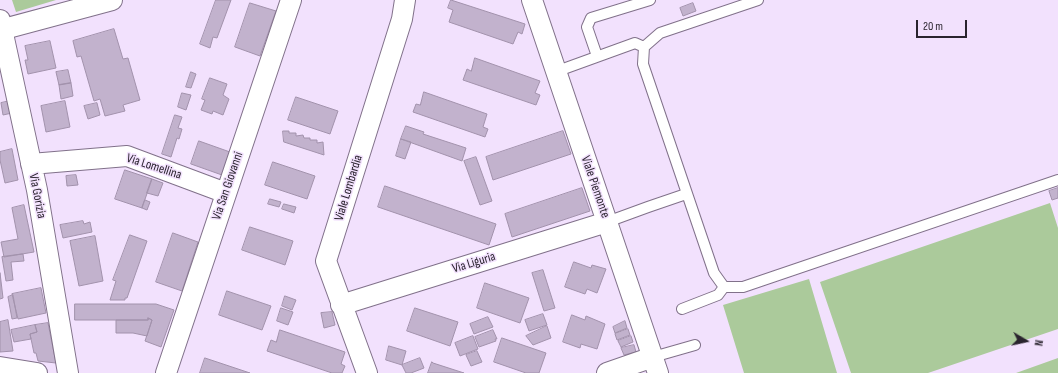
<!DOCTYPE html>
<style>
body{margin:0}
#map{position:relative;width:1058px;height:373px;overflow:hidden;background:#f2e1fd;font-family:"Sofia Sans Condensed",sans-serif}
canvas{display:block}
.north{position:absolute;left:1006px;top:321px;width:40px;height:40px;-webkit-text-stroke:3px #f2e1fd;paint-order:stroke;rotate:99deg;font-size:11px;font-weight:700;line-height:16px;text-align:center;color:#2a242e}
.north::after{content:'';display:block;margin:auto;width:14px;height:18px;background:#2a242e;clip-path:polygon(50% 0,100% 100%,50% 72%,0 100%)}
.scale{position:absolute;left:916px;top:20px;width:51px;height:18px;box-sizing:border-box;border:2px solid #2a242e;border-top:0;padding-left:5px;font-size:12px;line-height:14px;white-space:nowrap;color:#2a242e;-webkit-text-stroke:3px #f2e1fd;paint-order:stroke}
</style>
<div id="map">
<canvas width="1058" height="373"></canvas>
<div class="north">N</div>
<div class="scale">20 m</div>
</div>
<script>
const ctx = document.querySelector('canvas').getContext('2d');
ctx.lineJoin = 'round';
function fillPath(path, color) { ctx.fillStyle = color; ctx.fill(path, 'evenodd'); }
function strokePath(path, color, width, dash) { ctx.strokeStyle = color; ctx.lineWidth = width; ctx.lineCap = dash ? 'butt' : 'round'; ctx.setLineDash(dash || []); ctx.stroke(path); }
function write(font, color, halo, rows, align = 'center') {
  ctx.font = font + ' "Sofia Sans Condensed",sans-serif'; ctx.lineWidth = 3; ctx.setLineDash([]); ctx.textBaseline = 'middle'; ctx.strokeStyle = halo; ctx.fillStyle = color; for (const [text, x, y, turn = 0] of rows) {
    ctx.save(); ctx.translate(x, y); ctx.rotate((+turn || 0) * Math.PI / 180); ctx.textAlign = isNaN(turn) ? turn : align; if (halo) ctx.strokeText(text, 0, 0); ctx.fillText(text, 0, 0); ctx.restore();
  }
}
fillPath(new Path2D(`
 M12 0H56L16 12Z
 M1050 203 1058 228V329L928 373H851L820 282Z
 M809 279 837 373H744L723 305Z
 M1058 358V373H1016Z`), '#abca9b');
const building = new Path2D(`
 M216 0H231L217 38 213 37 210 48 200 44Z
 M451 0 525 24 522 34 518 32 513 44 449 22 453 10 448 8Z
 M250 3 276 11 260 56 235 47Z
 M693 3 696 11 683 16 680 8Z
 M114 29 123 59 128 58 140 100 123 105 125 111 105 116 100 99 94 101 81 56 77 57 73 41Z
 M50 41 56 68 28 74 25 60H28L25 46Z
 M475 58 540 81 535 93 540 95 536 105 463 80 467 69 471 71Z
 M68 70 71 83 59 85 56 72Z
 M191 72 196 74 191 88 186 87Z
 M210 78 227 84 223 95 229 99 223 115 213 111 212 114 201 110 205 100 202 99Z
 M71 83 73 96 61 99 59 85Z
 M424 92 487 114 483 127 488 129 485 137 413 112 416 104 420 105Z
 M182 93 191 95 186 110 178 107Z
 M296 97 338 111 330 134 288 120Z
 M10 101 12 113 3 115 1 103Z
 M65 101 70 127 46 132 41 106Z
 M97 103 100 115 88 119 84 106Z
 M175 115 182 117 178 128 182 129 179 139 177 138 171 157 162 154Z
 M406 126 424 132 423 134 466 148 462 161 401 139Z
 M283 131H289V133H296V136L303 135 304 138H310V140H317V143L323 142 324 155 284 142Z
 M563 131 571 154 493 180 486 157Z
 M401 139 411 142 405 159 396 156Z
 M199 141 230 152 222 175 191 164Z
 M12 149 18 180 5 183 0 160V152Z
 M476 157 492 201 480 205 464 161Z
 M273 162 315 176 307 199 265 185Z
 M125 170 152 179 142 208 115 199Z
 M76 175 78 185 67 186 66 176Z
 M152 179 163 183 158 196 147 193Z
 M385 186 496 224 489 245 378 207Z
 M582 188 590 211 512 237 505 214Z
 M1058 188V198L1052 200 1049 191Z
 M270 199 281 202 279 207 268 204Z
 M145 200 150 202 147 210 142 208Z
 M284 204 296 207 294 213 282 209Z
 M24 205 34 252 4 257 1 242 18 239 12 208Z
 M83 221 84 224 90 222 92 232 63 238 60 225Z
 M250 227 293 241 285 265 242 250Z
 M173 233 198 242 182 291 156 282Z
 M130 235 147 241 127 298H125V300H110L116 281 113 280Z
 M95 236 103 281 79 286 70 241Z
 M22 254H23L24 261 11 262 13 280 6 281 2 257Z
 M574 262 591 268 592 265 606 269 597 293 587 289 585 294 565 287Z
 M543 270 555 308 544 311 532 273Z
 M0 273 3 298 0 299Z
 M485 283 529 298 520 323 477 308Z
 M41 288 46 313 18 319 12 294Z
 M227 291 271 306 262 330 219 315Z
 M13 295 17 318 12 319 8 297Z
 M285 296 296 300 292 310 282 306Z
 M75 304H156L174 310 161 347 145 341 152 320 148 318V320H75Z
 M281 308 293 312 288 325 277 321Z
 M415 308 458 322 450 346 407 331Z
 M332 312 335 325 324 328 321 313Z
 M543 314 547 325 529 331 525 320Z
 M572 315 585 320 586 316 605 324 597 349 581 344 580 348 563 342Z
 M488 317 493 327 474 334 470 324Z
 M148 318 152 320 147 336 133 333H116V320H148Z
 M8 320 13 351 0 352V322Z
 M625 321 627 328 615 333 613 327Z
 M48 323 56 363 38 361 36 353H34L30 334 37 332 35 325Z
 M35 325 37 332 30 334 31 339 14 342 11 330Z
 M547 326 551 338 533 345 526 336Z
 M628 329 630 335 617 340 615 334Z
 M280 330 345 352 341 364 345 366 342 373H332L267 351 271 340 276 342Z
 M493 330 497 339H495L496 341 479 347 475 337Z
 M473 336 478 349 460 356 455 343Z
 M631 336 633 342 621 347 618 341Z
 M502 338 546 353 539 373H526L494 362Z
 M634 345 636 352 624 355 621 348Z
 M389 346 406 351 402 365 386 360Z
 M477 351 482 362 471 366 466 355Z
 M205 358 250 373H200Z
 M420 358 424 368 411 373H406L402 365Z
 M432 362 433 363 464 373H428Z`);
fillPath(building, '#c2b2cd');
strokePath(building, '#a292ac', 1);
const lane = new Path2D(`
 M597 56 587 27 591 18 650 0
 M555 72 635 43 644 47
 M607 222 648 207 686 194
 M724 287 714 273 643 64 644 47 660 33 758 0
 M682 309 718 295 724 287H743L1058 180
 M653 357 695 345`);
const street = new Path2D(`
 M532 0 658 373
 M0 20 37 190 68 373
 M0 30 112 0
 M31 164 127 156 226 193
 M341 305 607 222
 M0 367 37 373
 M166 373 291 0
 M367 373 326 261 402 19 405 0
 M607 373 653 357`);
strokePath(lane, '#81718a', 12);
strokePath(street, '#81718a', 22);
strokePath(lane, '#fff', 10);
strokePath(street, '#fff', 20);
write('13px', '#2a242e', '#f2e1fd', [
 ["Via Lomellina",154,167,18],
 ["Via San Giovanni",228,186,-71],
 ["Viale Piemonte",595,187,71],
 ["Viale Lombardia",349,188,-73],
 ["Via Gorizia",37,196,79],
 ["Via Liguria",474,263,-17]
]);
</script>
